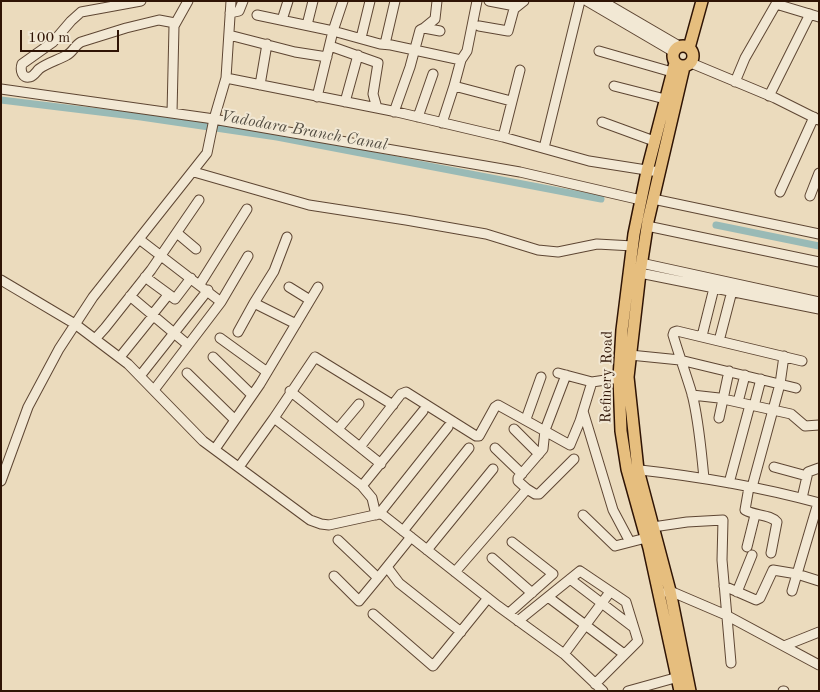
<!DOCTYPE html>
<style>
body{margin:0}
#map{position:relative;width:820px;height:692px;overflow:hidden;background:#ebdbbd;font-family:"Old Standard TT",serif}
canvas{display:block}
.frame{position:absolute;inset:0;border:2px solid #2f1405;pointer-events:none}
.scale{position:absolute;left:20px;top:30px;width:99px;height:22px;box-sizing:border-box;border:2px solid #2f1405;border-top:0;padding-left:6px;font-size:15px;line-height:18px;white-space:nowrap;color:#2f1405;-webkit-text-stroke:4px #f2e8d4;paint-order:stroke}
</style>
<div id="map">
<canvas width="820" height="692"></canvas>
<div class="frame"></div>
<div class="scale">100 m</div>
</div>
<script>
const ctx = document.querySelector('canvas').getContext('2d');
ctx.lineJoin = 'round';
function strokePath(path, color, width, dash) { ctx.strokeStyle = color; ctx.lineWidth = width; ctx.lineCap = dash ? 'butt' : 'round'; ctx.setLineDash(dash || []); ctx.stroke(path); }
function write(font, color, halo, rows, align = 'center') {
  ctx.font = font + ' "Old Standard TT",serif'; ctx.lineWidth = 4; ctx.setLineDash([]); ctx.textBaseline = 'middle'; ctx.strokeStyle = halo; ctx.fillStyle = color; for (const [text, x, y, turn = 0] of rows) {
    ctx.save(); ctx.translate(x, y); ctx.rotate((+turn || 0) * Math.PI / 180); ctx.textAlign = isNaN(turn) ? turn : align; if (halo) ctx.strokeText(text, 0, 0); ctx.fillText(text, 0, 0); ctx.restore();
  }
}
strokePath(new Path2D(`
 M1 100 141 117 277 137 601 199
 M716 225 819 246`), '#99bab6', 7);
const minor = new Path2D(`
 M141 1 81 12 71 21 53 42 22 64C20 70 22 79 30 77 34 76 36 72 39 69 47 63 58 60 67 55 73 52 75 45 81 42L126 28 159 20 175 23
 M489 1 515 6
 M587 1 674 52
 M602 1 679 46
 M230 13 239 11 243 1
 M257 15 333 31 343 1
 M282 20 288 1
 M307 25 313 1
 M479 26 508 31 514 9 524 1
 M424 28 435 19 437 1
 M229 35 295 52 327 57
 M361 38 370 1
 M385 44 395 1
 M330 46 378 63 373 94 377 108
 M599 51 672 72
 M461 60 467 51 477 1
 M691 63 775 98 819 120
 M226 78 397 112 503 137 589 161 659 172
 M735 82 745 58 776 4 819 17
 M260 85 267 44
 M614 86 665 99
 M1 89 207 118 520 172 641 200
 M769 96 810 14
 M317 97 333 31 380 44 391 45 461 60 454 86 511 101
 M345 102 358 55
 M394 112 410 67 420 30 424 28 440 31
 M172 113 174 26 188 1
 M418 117 433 74
 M602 122 654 141
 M442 123 454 86
 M503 137 520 70
 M544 148 580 1
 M194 172 309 205 406 220 486 234 538 250 558 252 597 244 633 246
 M780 192 814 117
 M810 196 819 173
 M653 199 819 234
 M647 226 819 262
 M177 233 196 249
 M139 239 221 302 154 390
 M641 263 819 302
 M640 273 819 309
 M145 277 175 299 191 278
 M1 280 75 324 128 364 203 441 310 520 321 524 329 525 379 514 383 515 498 606 564 654 603 691
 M200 284 247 209
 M289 287 310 300
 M130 296 187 344
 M221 302 248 256
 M254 303 274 271 287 237
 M152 315 168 295
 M238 332 254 303 296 324
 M702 336 714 288
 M220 338 267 372
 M95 339 105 328 151 270 199 200
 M719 341 732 291
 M630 355 680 360 796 388
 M120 357 153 316
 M213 357 252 395
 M187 373 235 420
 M558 373 592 382
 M140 376 208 290
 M290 391 381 464
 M692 395 719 398 791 414 805 426 819 425
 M738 402 745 375
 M393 405 315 357 274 418 362 486 423 411
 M754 406 761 379
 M583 411 613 510 630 542
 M719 418 729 371
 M526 419 541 377
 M338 429 359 404
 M514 429 539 454
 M360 447 401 394 406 392 476 436H479L495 407 498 405 570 445 580 421 592 382 619 378
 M495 448 522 474
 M215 449 260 384 318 287
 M239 467 274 418
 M774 467 807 476
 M632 469C695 476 758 486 819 503
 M704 478C701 450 699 421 692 394 686 374 679 355 673 335L674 332 677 331 802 361
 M1 481 28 407 59 349 93 297 207 153 214 119 226 78 231 1
 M729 483 750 405
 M362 486 372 498 376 515
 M749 487 745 510C755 516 770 514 777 522L771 553
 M752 487 780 384 784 356
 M527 489 535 494H539L574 459
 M802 498 808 472 819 468
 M379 514 448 427
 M583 515 615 546 646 538
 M653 527 687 522 723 520 722 560 731 663
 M403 531 469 448
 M338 540 378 578 411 537
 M747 547 755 515
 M427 550 493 469
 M492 558 532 593
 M387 567 399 583 461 632
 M455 572 527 489 518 481V478L543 449 545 430 566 375
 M334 576 359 601 378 578
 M570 579 633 627
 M724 586 756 600 760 598 773 570 797 574 819 581
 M792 591 818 503
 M666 592 670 591 726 615 819 665
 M737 592 752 555
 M548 597 624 654
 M509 613 553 574 512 542
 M373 614 433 666 488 598
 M518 621 580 571 626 602 638 641 595 684
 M784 646 819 632
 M564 654 610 592
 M628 691 682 676
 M783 691H784`);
const major = new Path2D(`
 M673 56a10 10 0 1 1 20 0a10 10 0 1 1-20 0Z
 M689 48 702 1
 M675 63 647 171 634 234 622 330 619 378 621 431 627 469 649 548 680 691
 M684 67 648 221 640 273 628 377 638 470 670 591 690 691`);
strokePath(minor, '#5e4633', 11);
strokePath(major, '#2f1405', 14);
strokePath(minor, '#f2e8d4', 9);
strokePath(major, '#e6be7e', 11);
write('15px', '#2f1405', '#f2e8d4', [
 ["Refinery Road",607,377,-89]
]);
write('italic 16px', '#544e43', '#f2e8d4', [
 ["Vadodara Branch Canal",304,131,10]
]);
</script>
